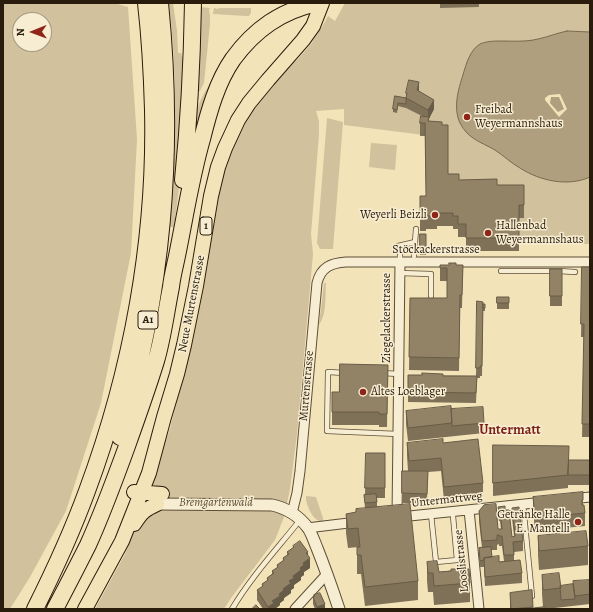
<!DOCTYPE html>
<meta charset="utf-8">
<style>
body{margin:0}
#map{position:relative;width:593px;height:612px;overflow:hidden;background:#f3e3b9;font-family:Alegreya,serif}
canvas{display:block}
.frame{position:absolute;inset:0;border:4px solid #2a1c0c;pointer-events:none}
.north{position:absolute;left:12px;top:12px;width:40px;height:40px;box-sizing:border-box;background:#f7edd2;border:1px solid #a59983;border-radius:50%;rotate:269deg;font-size:11px;font-weight:700;line-height:16px;text-align:center;color:#2a1c0c}
.north::after{content:'';display:block;margin:auto;width:14px;height:18px;background:#8f2418;clip-path:polygon(50% 0,100% 100%,50% 72%,0 100%)}
</style>
<div id="map">
<canvas width="593" height="612"></canvas>
<div class="frame"></div>
<div class="north">N</div>
</div>
<script>
const ctx = document.querySelector('canvas').getContext('2d');
ctx.lineJoin = 'round';
function fillPath(path, color) { ctx.fillStyle = color; ctx.fill(path, 'evenodd'); }
function strokePath(path, color, width, dash) { ctx.strokeStyle = color; ctx.lineWidth = width; ctx.lineCap = dash ? 'butt' : 'round'; ctx.setLineDash(dash || []); ctx.stroke(path); }
function write(font, color, halo, rows, align = 'center') {
  ctx.font = font + ' Alegreya,serif'; ctx.lineWidth = 3; ctx.setLineDash([]); ctx.textBaseline = 'middle'; ctx.strokeStyle = halo; ctx.fillStyle = color; for (const [text, x, y, turn = 0] of rows) {
    ctx.save(); ctx.translate(x, y); ctx.rotate((+turn || 0) * Math.PI / 180); ctx.textAlign = isNaN(turn) ? turn : align; if (halo) ctx.strokeText(text, 0, 0); ctx.fillText(text, 0, 0); ctx.restore();
  }
}
fillPath(new Path2D(`
 M3 3H114L128 7 137 139 131 253 101 403 66 511 30 577 10 609H3ZM20 20H44V44H20Z
 M169 3H173L177 31 178 53H181L188 76 180 180 174 227H170C176 153 178 77 169 3Z
 M345 3H590V244H533V237H519V251H466V237H458V214L524 218V198L448 187V138L344 125V109L316 111 319 121V134L311 234 313 254 297 434 290 489 284 517 275 540 231 598 224 609H95L125 554 170 429 205 274 214 205 230 148 258 99 283 69 297 60 311 44 322 27 328 16 335 21Z
 M199 7 210 8 209 10 210 16V24L204 83 200 91 196 92Z
 M214 8 218 9 219 8H251V13L249 16H246L213 14Z
 M254 30 196 140 193 134C194 124 195 114 199 104 210 78 236 52 254 30Z
 M327 118 343 122 333 249H320L317 243Z
 M371 143 397 145 395 170 369 167Z
 M324 283H326C325 297 327 314 319 325Z
 M306 496 316 497 323 518V522C320 521 319 521 317 520 311 516 305 502 306 496Z`), '#d1c19c');
const water = new Path2D(`
 M567 31 590 32V177C568 187 540 181 520 168 511 163 504 156 495 150 481 142 468 139 460 123 453 108 458 90 463 75 466 64 470 50 480 44 487 41 494 41 501 41 514 41 526 42 538 39 548 37 557 33 567 31Z`);
fillPath(water, '#af9f7e');
strokePath(water, '#7a6b50', 1);
fillPath(new Path2D(`
 M560 94 567 109 559 117 545 100V98L549 95ZM551 97H559L564 109 558 112 550 103Z`), '#f3e3b9');
const service = new Path2D(`
 M414 256 416 229
 M400 262V253L398 246 415 242
 M501 271H558L575 272
 M399 273 431 274V296
 M345 373 328 372 327 431 398 434
 M382 373 399 374
 M523 504 532 596
 M431 514 436 562 457 560 453 516
 M232 609C251 577 277 549 300 520`);
const minor = new Path2D(`
 M571 499 590 497
 M469 510 479 609
 M292 513 297 493 300 471 317 283C321 267 331 263 346 262H590
 M397 516 400 262
 M400 517 544 502
 M307 528 357 522
 M295 609 327 574`);
const tertiary = new Path2D(`
 M157 504 272 505C286 508 299 516 308 528 312 534 314 541 317 548 325 568 332 588 339 609`);
const primary = new Path2D(`
 M134 492 162 494
 M134 524C142 512 144 510 157 504
 M85 609 122 541 149 473 164 417 177 374 184 345 196 286 211 196 218 167 225 148 238 120 249 103 268 80 303 40 313 26 322 3`);
const motorway = new Path2D(`
 M183 180C189 121 192 62 193 3
 M120 437C163 293 175 152 160 3
 M35 609C54 571 72 532 87 491 132 370 156 239 153 110 152 74 150 38 146 3
 M55 609C66 588 77 567 88 545 103 512 115 479 127 446 137 418 147 390 156 361 163 337 166 312 171 287 172 277 175 266 177 256 185 217 191 177 202 139 209 111 217 82 233 59 255 29 281 11 317 3`);
strokePath(service, '#5c4e37', 6);
strokePath(minor, '#5c4e37', 11);
strokePath(tertiary, '#5c4e37', 13);
strokePath(primary, '#2a1c0c', 16);
strokePath(motorway, '#2a1c0c', 18);
strokePath(service, '#f7edd2', 4.5);
strokePath(minor, '#f7edd2', 9);
strokePath(tertiary, '#f7edd2', 11);
strokePath(primary, '#f3e3b9', 14);
strokePath(motorway, '#f3e3b9', 16);
fillPath(new Path2D(`
 M440 3H479V7L440 8Z
 M419 91 434 109 429 119V121L442 125 448 174 459 180 497 185H524V218H519V251H466V237H458V229H453V226H437V229H426V231H420V196H426L425 136H420V123L422 116 406 108 398 106 397 113 393 112V109L395 96 406 98V93Z
 M420 234H426V255H420Z
 M440 265H463L462 308H460L459 371 409 370 410 298H447V281H440Z
 M582 267H590V437H582L584 337H581Z
 M550 269H562V306H550Z
 M497 297H509V309H497Z
 M476 304H483L485 307V311H483L482 376H480V378H477L476 403 408 402V375L476 376 477 311H476Z
 M388 365 387 427H379V425H332V392H339Z
 M451 409 484 423V433L408 441 406 424V411Z
 M407 443H443L483 483V496L444 500 441 471 428 472 427 503H402V471H408L407 456Z
 M493 445 569 460H590V485H568V488L493 496Z
 M366 453H385V498H377V507L418 581V600L365 606 361 574H357V547H358L348 548 346 533V514L356 513V509H365L364 495H365Z
 M533 497 583 500V505L585 513V526L535 531 533 510Z
 M498 507 505 510 512 537 514 536 512 518V508L523 541V551L514 552V560L522 573V583L485 586 484 567H480L479 555V548H482L479 521V511L498 529H501L500 521H499ZM499 544V546H502L504 561 499 562 492 557 491 550H497V545Z
 M538 536 588 546V565L539 570 538 555Z
 M293 546 308 554 310 568 304 572V575L301 577V580L294 585V588L291 590V593L284 598V600L280 603V605L275 609H263L257 600V590L262 587V584L267 581V578L272 574V571L277 568V565L283 561V558L287 555V552L293 548Z
 M427 562 439 572 456 570 470 583V602L434 605 433 592H428L427 581Z
 M542 575 560 586 573 584 590 580V604L546 609H510V593L532 590 533 608 543 607 542 594Z
 M314 595 325 609H315L313 604V597H314Z`), '#7e7158');
fillPath(new Path2D(`
 M419 82V92L417 90Z
 M434 100V109L428 120V110Z
 M308 552V560L310 558V568L304 572V575L301 577V580L294 585V588L291 590V593L284 598V600L280 603V605L275 609H268V607L272 601 300 568 303 563 306 553Z
 M325 604V609H317V607Z`), '#675c47');
const building = new Path2D(`
 M409 80 419 82 417 90 434 100 428 110 406 98 407 93H406Z
 M395 96 406 98V104L398 103 397 110 393 109Z
 M421 116 429 117 428 121 442 122V125H448V174H459V180L497 179V185H524V205H519V238H466V224H458V216H453V213H437V216H426V218H420V196H426V194L425 123H420Z
 M420 234H426V252H420Z
 M449 263H456V265H463L462 295H460L459 358 409 357 410 298H447V268H440V265H449Z
 M582 267H590V424H582L584 324H581Z
 M550 269H562V296H550Z
 M497 297H509V303H497Z
 M477 301 483 302 482 366H480V368H476Z
 M483 304H485V308H483Z
 M340 364 388 365 387 414H379V412H332V392H339Z
 M422 373 443 374V376H477L476 393 408 392V375H422Z
 M451 406 452 423 408 428 406 411Z
 M483 407 484 423 452 426 451 409Z
 M443 439V443L478 439 483 483 444 487 441 458 409 461 407 443Z
 M493 445 569 446 568 475 493 483Z
 M366 453H385V488H365Z
 M569 460H590V475H568Z
 M402 471H428L427 494 402 493Z
 M583 492V500H582V505H584L585 513 535 518 533 497Z
 M376 494 377 502 365 503 364 495Z
 M410 504 418 581 365 587 361 555H357V547H360L358 528 348 529 346 514 356 512V509Z
 M496 504 498 529H502L500 511H499L498 507 505 506V510H509L512 537 515 536 512 508 519 507 523 541 513 542 514 555H504L502 536H499V535H497V540L482 541 479 511 484 505Z
 M586 531 588 546 539 551 538 536Z
 M300 541 308 552 306 553 310 558 303 563 304 565 300 568 301 570 293 576 294 578 289 581 291 583 283 589 284 590 279 594 280 596 272 601 274 603 268 607 257 590 263 586 262 584 268 580 267 578 274 573 272 571 278 567 277 565 284 560 283 558 289 554 287 552 294 547 293 546Z
 M491 547 492 557 484 558V560L480 561 479 548Z
 M499 556V562L520 560 522 573 485 577 484 558Z
 M437 561 439 572 451 571V569H456V570L469 569 470 583 434 586 433 573H428L427 562Z
 M559 573 561 588 543 590 542 575Z
 M590 580V594L575 596 573 581Z
 M573 584 575 599 561 600 560 586Z
 M532 590 533 607 511 609 510 593Z
 M320 593 325 604 317 607 313 597 315 596 314 595Z
 M256 605 260 609H252Z
 M545 607 546 609H526Z`);
fillPath(building, '#938366');
strokePath(building, '#675c47', 1);
for (const [x, y, r, color] of [
 [467,117,4,"#8f2418"],
 [435,215,4,"#8f2418"],
 [488,233,4,"#8f2418"],
 [363,392,4,"#8f2418"],
 [578,522,4,"#8f2418"]
]) { const dot = new Path2D(); dot.arc(x, y, r, 0, 2 * Math.PI); ctx.fillStyle = color; ctx.fill(dot); strokePath(dot, '#f7edd2', 1.5); }
for (const [x, y, w] of [
 [206,226,12],
 [148,320,20]
]) { const box = new Path2D(); box.roundRect(x - w / 2, y - 9, w, 18, 3); ctx.fillStyle = '#f7edd2'; ctx.fill(box); strokePath(box, '#2a1c0c', 1); }
write('bold 11px', '#2a1c0c', null, [
 ["1",206,226],
 ["A1",148,320]
]);
write('12px', '#2a1c0c', '#f7edd2', [
 ["Freibad",475,110],
 ["Weyermannshaus",475,124],
 ["Weyerli Beizli",427,215,"right"],
 ["Hallenbad",496,226],
 ["Weyermannshaus",496,240],
 ["Altes Loeblager",371,392],
 ["Getränke Halle",570,515,"right"],
 ["E. Mantelli",570,529,"right"]
], 'left');
write('12px', '#2a1c0c', '#f7edd2', [
 ["Stöckackerstrasse",436,250],
 ["Neue Murtenstrasse",192,304,-79],
 ["Ziegelackerstrasse",387,318,-90],
 ["Murtenstrasse",307,386,-85],
 ["Untermattweg",447,500,-6],
 ["Looslistrasse",462,561,-96]
]);
write('italic 12px', '#5c4e37', '#f7edd2', [
 ["Bremgartenwald",216,503]
]);
write('bold 14px', '#7a1f14', '#f7edd2', [
 ["Untermatt",510,431]
]);
</script>
